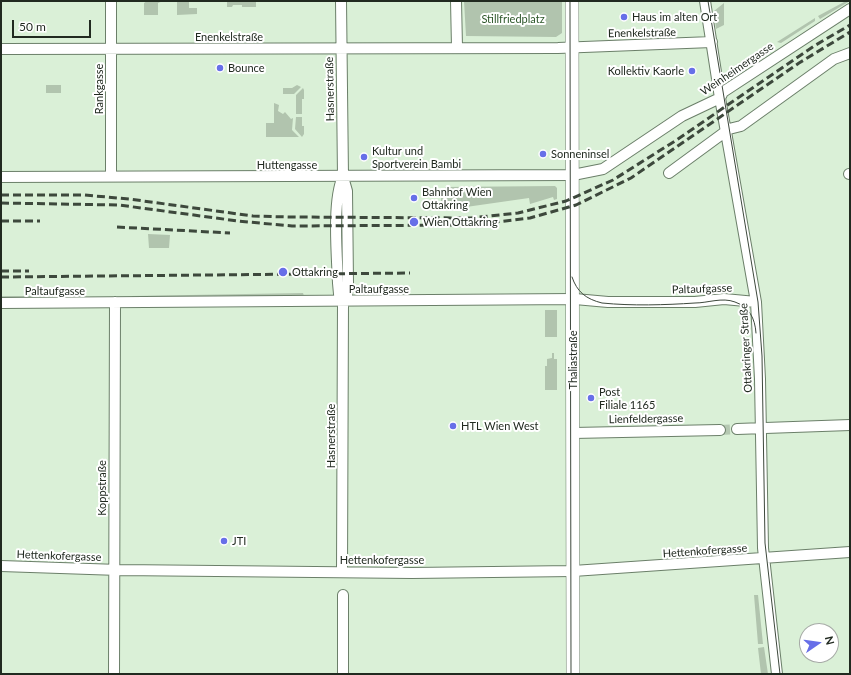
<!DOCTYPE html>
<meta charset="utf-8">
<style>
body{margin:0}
#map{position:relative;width:851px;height:675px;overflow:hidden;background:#daf0d7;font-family:Lato,sans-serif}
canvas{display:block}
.frame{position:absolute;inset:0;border:2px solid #212a20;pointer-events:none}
.north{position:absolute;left:799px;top:623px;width:40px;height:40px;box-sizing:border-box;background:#fff;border:1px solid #a6aaa6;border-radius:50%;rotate:77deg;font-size:11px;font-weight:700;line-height:16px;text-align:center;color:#212a20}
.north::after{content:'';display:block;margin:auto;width:14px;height:18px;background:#676fe8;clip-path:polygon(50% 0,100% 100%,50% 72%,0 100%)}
.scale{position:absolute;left:12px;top:20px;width:79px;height:18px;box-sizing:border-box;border:2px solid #212a20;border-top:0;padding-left:5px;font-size:12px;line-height:14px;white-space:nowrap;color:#212a20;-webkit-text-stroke:3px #fff;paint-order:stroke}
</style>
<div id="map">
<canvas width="851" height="675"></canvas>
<div class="frame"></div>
<div class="north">N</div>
<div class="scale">50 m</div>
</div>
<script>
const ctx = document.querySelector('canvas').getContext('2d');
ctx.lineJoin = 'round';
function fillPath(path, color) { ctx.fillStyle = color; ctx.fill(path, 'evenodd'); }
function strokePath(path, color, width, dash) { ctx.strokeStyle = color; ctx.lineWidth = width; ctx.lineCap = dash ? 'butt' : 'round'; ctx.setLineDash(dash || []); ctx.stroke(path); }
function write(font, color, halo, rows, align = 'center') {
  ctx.font = font + ' Lato,sans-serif'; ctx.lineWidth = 4; ctx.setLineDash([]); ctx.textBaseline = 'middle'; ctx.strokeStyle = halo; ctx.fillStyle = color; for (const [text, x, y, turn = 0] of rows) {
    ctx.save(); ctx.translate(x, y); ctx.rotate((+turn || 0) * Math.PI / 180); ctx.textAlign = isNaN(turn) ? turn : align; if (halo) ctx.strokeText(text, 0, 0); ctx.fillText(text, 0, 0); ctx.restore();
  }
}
fillPath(new Path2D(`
 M147 1H163L158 3V15H144V3Z
 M177 1H189V8H197V14L177 15Z
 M227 1H256V7H242V5H233L232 7H227Z
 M464 1H562V33L556 37 466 36Z
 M850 1 820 19 818 16 844 2Z
 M724 3V25L716 29 714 11Z
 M815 18V21L781 43 777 42Z
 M46 85H61V93H46Z
 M297 85 301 87 294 94H283V88H292Z
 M303 88 304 90V99H302V114H296V95Z
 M274 103 279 105 278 111 283 114 285 112 291 119 293 118 292 130 299 137H266V123H274Z
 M296 117H302V126H304V134L302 137 295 129Z
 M555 186 557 188V199L554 200 553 197 530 204 529 198 466 207H441V190H445V187Z
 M148 234 170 235 169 248H149Z
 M303 293 305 299H132V296Z
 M1 296H84L86 300H1Z
 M545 310H557V337H545Z
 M552 353H554V359H557V390H545V366H547V359L552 358Z
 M754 595H758L763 644H758Z
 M764 647 768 674H761L758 648Z`), '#b1c4ae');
strokePath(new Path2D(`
 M720 430 737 429`), '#b5c8b2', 10, [10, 5]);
const minor = new Path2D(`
 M111 1V176
 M341 1 343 177 347 191 348 283 347 294 343 301 342 572
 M456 1 457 47
 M705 1 720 98 756 302 760 379 763 548 777 674
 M1 49 558 48 712 42
 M669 173 729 129 741 126 834 59 850 53
 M849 174H850
 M1 177 573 175 603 169 682 116 720 98 723 92 850 9
 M343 177C332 200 337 256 338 283L339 294 343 301
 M1 303 575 299 608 302H695L724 299 756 302
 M737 429 850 425
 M573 433 720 430
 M1 566 119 570 412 573 573 571 850 552
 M114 674 115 302
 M343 674V595`);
const major = new Path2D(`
 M572 1 573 674`);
strokePath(minor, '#6b7f69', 12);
strokePath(major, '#6b7f69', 14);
strokePath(minor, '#fff', 10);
strokePath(major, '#fff', 13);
strokePath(new Path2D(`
 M570 1 571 674
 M708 1 758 302 762 356 765 543 780 674
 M572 277C577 292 586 299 602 303 632 306 665 305 695 303 708 303 722 297 735 302 749 307 755 318 756 333`), '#3d483c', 1);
strokePath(new Path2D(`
 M1 195H84L129 199 253 216 289 217 471 218 518 213 566 201 613 180 675 141 814 46 850 25
 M1 203 119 205 238 221 292 226 471 225 530 218 576 205 631 178 799 63 850 32
 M1 221H40
 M117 227 230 233
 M1 271H29
 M1 277 410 273`), '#3d483c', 3, [8, 4]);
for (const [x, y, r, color] of [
 [624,17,4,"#676fe8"],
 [220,68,4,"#676fe8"],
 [692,71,4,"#676fe8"],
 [543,154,4,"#676fe8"],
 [364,157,4,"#676fe8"],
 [414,198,4,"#676fe8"],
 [414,222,5,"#676fe8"],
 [283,272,5,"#676fe8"],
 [591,398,4,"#676fe8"],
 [453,426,4,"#676fe8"],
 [224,541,4,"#676fe8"]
]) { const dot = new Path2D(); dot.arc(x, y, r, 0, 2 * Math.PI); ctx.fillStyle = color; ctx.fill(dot); strokePath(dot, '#fff', 1.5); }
write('11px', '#212a20', '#fff', [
 ["Haus im alten Ort",632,17],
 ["Bounce",228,68],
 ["Kollektiv Kaorle",684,71,"right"],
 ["Kultur und",372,151],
 ["Sportverein Bambi",372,164],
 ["Sonneninsel",551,154],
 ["Bahnhof Wien",422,192],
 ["Ottakring",422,205],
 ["Wien Ottakring",423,222],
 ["Ottakring",292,272],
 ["Post",599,392],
 ["Filiale 1165",599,405],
 ["HTL Wien West",461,426],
 ["JTI",232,541]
], 'left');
write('11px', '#2c5629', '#fff', [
 ["Stillfriedplatz",513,19]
]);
write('11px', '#212a20', '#fff', [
 ["Enenkelstraße",642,33,-1],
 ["Enenkelstraße",229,37],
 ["Weinheimergasse",737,69,-34],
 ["Rankgasse",99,89,-90],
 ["Hasnerstraße",330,89,-91],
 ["Huttengasse",287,165],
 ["Paltaufgasse",379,289],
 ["Paltaufgasse",702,289,-2],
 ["Paltaufgasse",55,291],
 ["Ottakringer Straße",746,348,-93],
 ["Thaliastraße",573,360,-90],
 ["Lienfeldergasse",646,419,-1],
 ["Hasnerstraße",331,436,-90],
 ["Koppstraße",102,488,-90],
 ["Hettenkofergasse",705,551,-4],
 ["Hettenkofergasse",59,556,2],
 ["Hettenkofergasse",382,560]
]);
</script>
